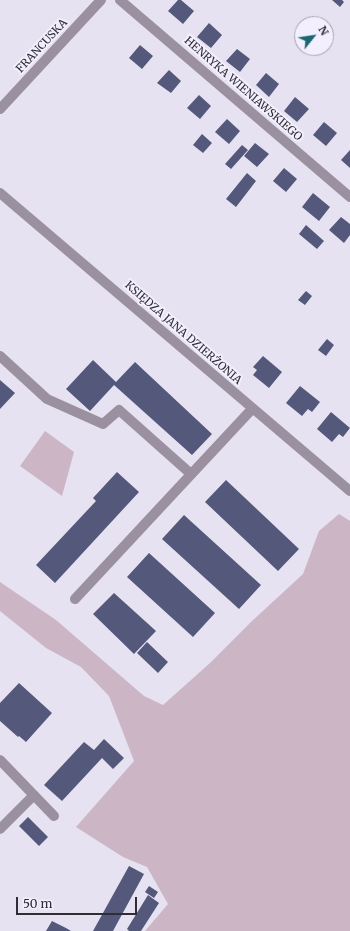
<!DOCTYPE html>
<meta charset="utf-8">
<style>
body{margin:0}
#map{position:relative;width:350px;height:931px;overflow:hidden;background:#e6e2f1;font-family:Merriweather,serif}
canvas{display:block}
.north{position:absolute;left:294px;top:16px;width:40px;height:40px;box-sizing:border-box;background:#f3effe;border:1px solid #a5a2ad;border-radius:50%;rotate:60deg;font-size:11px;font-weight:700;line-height:16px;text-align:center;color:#302e34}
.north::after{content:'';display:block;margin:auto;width:14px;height:18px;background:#1c6770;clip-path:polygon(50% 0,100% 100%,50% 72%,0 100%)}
.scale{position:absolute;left:16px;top:897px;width:121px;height:18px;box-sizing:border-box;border:2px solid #302e34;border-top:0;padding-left:5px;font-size:12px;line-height:14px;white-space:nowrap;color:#302e34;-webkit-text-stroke:3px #f3effe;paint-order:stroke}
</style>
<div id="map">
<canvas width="350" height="931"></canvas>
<div class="north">N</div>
<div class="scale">50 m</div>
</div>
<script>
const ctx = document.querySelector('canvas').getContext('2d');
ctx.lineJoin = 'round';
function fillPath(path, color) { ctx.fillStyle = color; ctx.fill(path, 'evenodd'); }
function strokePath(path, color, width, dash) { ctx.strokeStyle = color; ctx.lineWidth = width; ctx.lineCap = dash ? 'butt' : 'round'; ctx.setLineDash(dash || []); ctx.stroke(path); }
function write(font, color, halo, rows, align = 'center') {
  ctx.font = font + ' Merriweather,serif'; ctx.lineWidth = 4; ctx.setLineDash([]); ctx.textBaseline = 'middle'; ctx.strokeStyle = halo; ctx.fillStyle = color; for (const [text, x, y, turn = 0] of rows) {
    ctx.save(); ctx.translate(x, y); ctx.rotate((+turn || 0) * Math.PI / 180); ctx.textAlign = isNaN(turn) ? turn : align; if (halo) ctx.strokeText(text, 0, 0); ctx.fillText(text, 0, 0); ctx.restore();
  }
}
fillPath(new Path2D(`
 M45 431 74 452 62 496 20 466Z
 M339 514 350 521V931H145L168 904 147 867 123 857 76 827 134 761 109 696 81 667 46 648 0 611V582L56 620 144 696 163 705 210 663 252 621 303 574 319 531Z`), '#ccb6c6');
fillPath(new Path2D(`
 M178 0H181L194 11 183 24 168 11Z
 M332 0H342L344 2 340 7Z
 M209 23 222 35 211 48 197 37Z
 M140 45 153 56 142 69 129 58Z
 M237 49 250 59 240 72 226 61Z
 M169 70 181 81 171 93 157 83Z
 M266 73 279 84 269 97 256 85Z
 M199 95 211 106 200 119 187 108Z
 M295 97 309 109 297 122 284 111Z
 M227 119 240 131 229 144 215 132Z
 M324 122 337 133 326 146 313 135Z
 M202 134 212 143 203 153 193 145Z
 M255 143 269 154 257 167 244 156Z
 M242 145 248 150 231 169 225 164Z
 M350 150V168L341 160Z
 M284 168 297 179 286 192 273 181Z
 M247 173 256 181 236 207 226 199Z
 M313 193 330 207 319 221 302 207Z
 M341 217 350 224V235L344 243 329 230Z
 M306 225 324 241 317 249 299 234Z
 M306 291 312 296 305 305 298 300Z
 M327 339 334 345 326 356 318 350Z
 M263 356 282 372 269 388 253 375 257 370 253 367Z
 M93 360 116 382 135 362 212 434 192 455 114 385 90 411 66 389Z
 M0 380 15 393 0 409Z
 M300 386 320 402 312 412 308 409 302 416 286 403Z
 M331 412 350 428 343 437 339 434 332 442 317 429Z
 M117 472 139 492 55 583 36 565 96 501 93 498Z
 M226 480 299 549 278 571 205 502Z
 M184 515 261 585 239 609 162 539Z
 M149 553 215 613 193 637 127 577Z
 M114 593 156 631 134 654 93 614Z
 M147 642 168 662 158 673 137 653Z
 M19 683 52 713 26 742 19 736 18 737 0 721V703Z
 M104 739 124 758 113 769 102 758 62 801 44 785 84 742 94 750Z
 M28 817 48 837 39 846 19 826Z
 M129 866 144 874 113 931H93Z
 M149 886 158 892 154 898 145 892Z
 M148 895 159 903 141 931H129L127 929Z
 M52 921 66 928 71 931H46Z`), '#54587a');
strokePath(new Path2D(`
 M120 0 350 197
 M0 193 350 491
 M0 356 47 399 103 424 119 410 191 474
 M75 599 252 409
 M0 760 54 816
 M0 829 34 795`), '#9b909f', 10);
strokePath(new Path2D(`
 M0 109 101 0`), '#9b909f', 10);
write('11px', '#302e34', '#f3effe', [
 ["FRANCUSKA",42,46,-47],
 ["HENRYKA WIENIAWSKIEGO",243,89,41],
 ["KSIĘDZA JANA DZIERŻONIA",183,333,41]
]);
</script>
